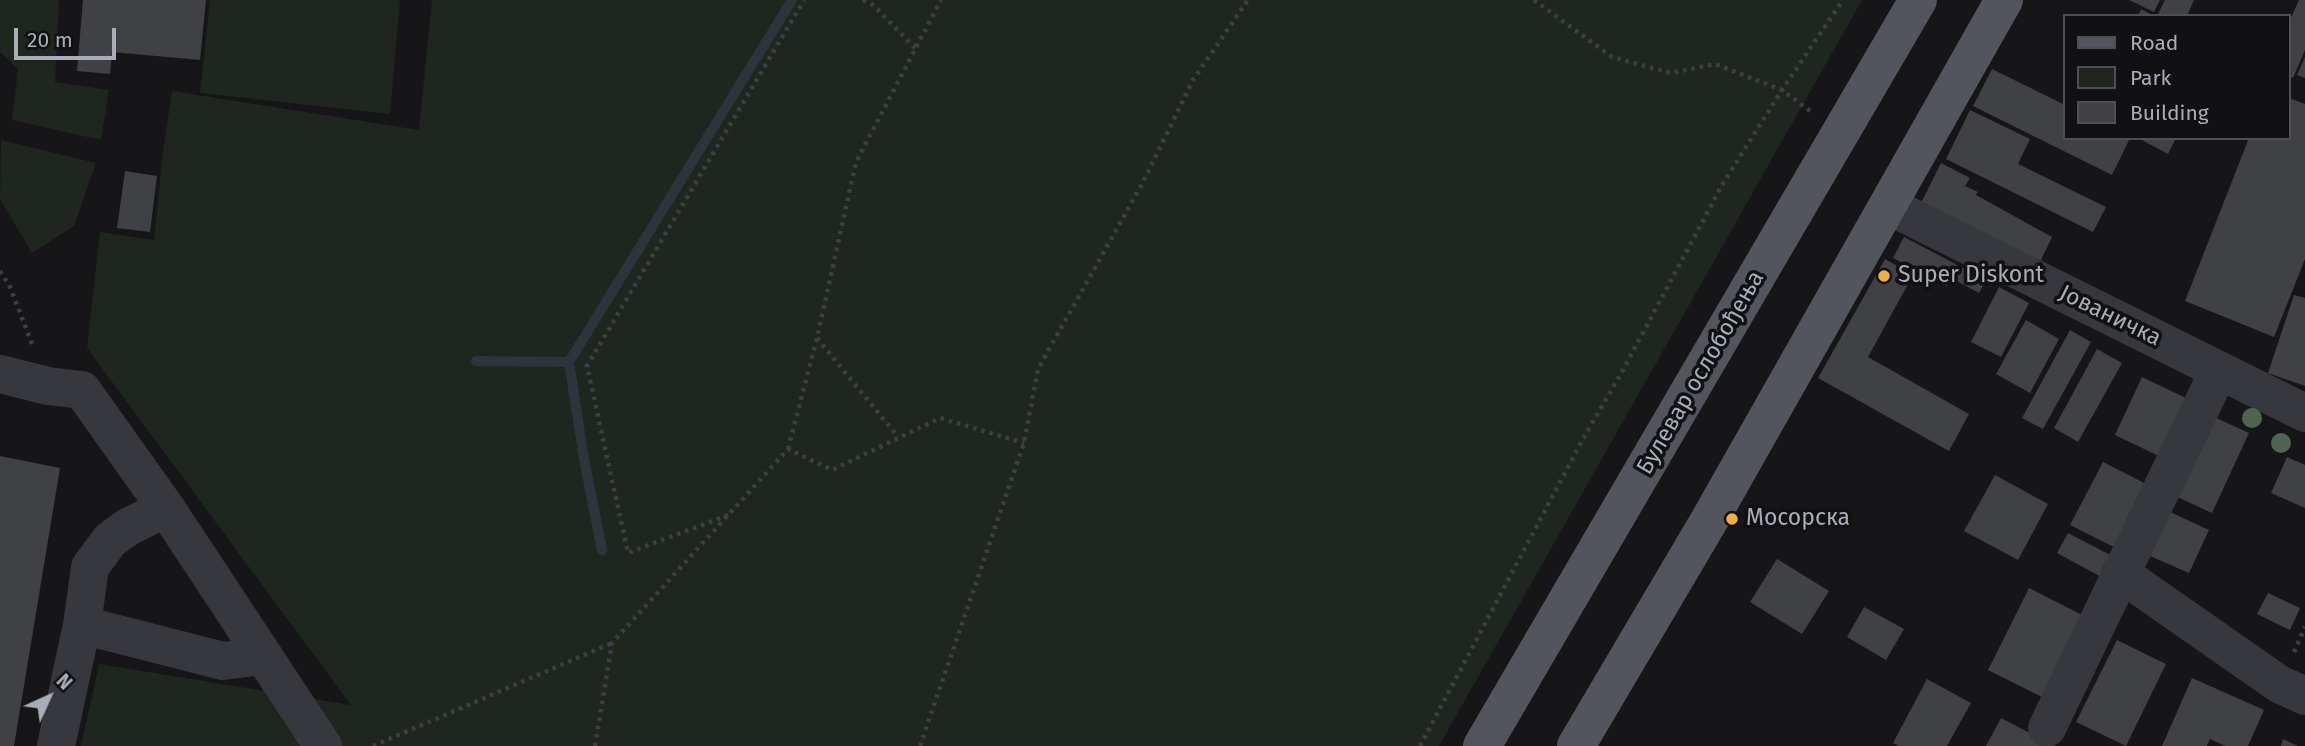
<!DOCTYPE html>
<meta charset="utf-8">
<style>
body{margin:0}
#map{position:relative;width:2305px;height:746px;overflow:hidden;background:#161618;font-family:"Fira Sans",sans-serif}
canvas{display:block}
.legend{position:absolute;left:2063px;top:14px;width:228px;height:126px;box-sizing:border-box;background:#111113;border:2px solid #4d4f55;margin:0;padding:9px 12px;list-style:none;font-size:21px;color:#a8adb8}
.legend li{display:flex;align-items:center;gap:14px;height:35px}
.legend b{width:35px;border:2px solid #4d4f55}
.north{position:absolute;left:14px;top:662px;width:70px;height:70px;-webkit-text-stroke:5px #111113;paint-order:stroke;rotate:45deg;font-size:19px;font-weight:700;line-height:28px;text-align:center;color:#a8adb8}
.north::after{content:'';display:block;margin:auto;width:24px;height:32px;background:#a8adb8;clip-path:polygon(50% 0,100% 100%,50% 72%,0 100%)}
.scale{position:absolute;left:14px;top:28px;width:102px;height:32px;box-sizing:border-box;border:4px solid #a8adb8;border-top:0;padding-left:9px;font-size:21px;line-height:24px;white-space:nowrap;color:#a8adb8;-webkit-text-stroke:5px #111113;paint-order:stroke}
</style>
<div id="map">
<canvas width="2305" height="746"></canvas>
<ul class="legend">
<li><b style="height:9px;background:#53555c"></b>Road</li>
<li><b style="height:19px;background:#1e261f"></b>Park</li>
<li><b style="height:19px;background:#404145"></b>Building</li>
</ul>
<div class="north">N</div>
<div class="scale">20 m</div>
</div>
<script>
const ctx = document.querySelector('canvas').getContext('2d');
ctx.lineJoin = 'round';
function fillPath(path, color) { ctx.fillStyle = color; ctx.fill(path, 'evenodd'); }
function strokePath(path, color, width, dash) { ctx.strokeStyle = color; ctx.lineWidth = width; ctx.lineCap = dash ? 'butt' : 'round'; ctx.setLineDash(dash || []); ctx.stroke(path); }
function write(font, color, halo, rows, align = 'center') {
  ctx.font = font + ' "Fira Sans",sans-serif'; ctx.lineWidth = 7; ctx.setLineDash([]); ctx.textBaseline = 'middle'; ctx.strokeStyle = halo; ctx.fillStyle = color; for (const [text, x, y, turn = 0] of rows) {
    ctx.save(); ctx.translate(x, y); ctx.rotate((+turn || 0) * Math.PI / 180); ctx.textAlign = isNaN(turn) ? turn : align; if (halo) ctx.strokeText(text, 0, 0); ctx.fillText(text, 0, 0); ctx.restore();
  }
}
fillPath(new Path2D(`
 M0 0H59L55 82 109 90 101 140 12 120 18 69 0 52Z
 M210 0H400L390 114 200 93Z
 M432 0H1862L1439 746H81L99 664 351 705 87 348 100 232 154 240 163 152 172 91 419 130Z
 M1 140 96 163 74 226 32 253 0 199Z`), '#1e261f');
strokePath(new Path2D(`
 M476 361 569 362
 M602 550 584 459 569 362 792 0`), '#2c353c', 10);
fillPath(new Path2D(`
 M83 0H206L200 60 112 52 110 74 77 71Z
 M2129 0H2160L2154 12Z
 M2165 0H2194L2187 16H2161L2158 14Z
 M2299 0H2305V50L2293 78 2289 76V22Z
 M2141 9 2154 16H2138Z
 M2305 57V78L2297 75Z
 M1992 69 2065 105V138H2130L2112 175 1973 106Z
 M2289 98 2305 104V259L2274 337 2185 301 2249 138H2289Z
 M1970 110 2030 139 2018 164 2106 207 2093 232 1946 159Z
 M2138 138H2176L2168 154Z
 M1941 163 1970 178 1965 186 1978 192 1976 195 2052 237 2040 262 1921 203Z
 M125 171 157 176 150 232 117 228Z
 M1904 237 1986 280 1979 293 1951 278 1947 286 1893 258Z
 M1885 259 1913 275 1868 357 1969 414 1949 451 1818 378Z
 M1999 287 2029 303 2001 357 1971 342Z
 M2294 295 2305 298V386L2268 373Z
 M2026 320 2059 339 2030 393 1996 374Z
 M2070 330 2091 342 2043 429 2022 418Z
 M2097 349 2122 363 2078 442 2054 428Z
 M2142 377 2188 399 2161 457 2115 435Z
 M2210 415 2249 433 2212 513 2173 495Z
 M0 456 60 468 14 746H0Z
 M2287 457 2305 465V508L2271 493Z
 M2103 462 2146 484 2114 547 2070 525Z
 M1995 475 2048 504 2018 560 1964 531Z
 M2170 512 2209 530 2189 573 2150 556Z
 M2068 533 2116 558 2105 579 2057 553Z
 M1777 559 1829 591 1802 634 1750 602Z
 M2029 588 2092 620 2052 702 1988 670Z
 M2268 593 2300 608 2290 630 2257 614Z
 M1864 607 1904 629 1886 660 1847 637Z
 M2117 640 2166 664 2126 746 2076 722Z
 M2192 678 2264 710 2248 746H2225L2210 739 2207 746H2162Z
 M1927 679 1971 703 1947 746H1899L1893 743Z
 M2001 718 2047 742 2045 746H1986Z
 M2283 739 2298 746H2281Z`), '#404145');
strokePath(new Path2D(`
 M863 0 873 5 916 49
 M1534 0 1612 57 1671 73 1715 64 1782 90 1810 111
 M0 271 10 287 32 344
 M817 338 898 437
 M788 449 817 338 856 162 941 0
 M728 515 628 553 587 366 804 0
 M2294 652 2305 627
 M373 746 612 643
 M595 746 612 643 788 449 832 470 940 418 1024 443
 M920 746 1024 443 1038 369 1142 184 1193 80 1248 0
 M1420 746 1584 437 1623 370 1722 185 1782 90 1843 0`), '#3d3f44', 4.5, [3.5, 5]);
strokePath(new Path2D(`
 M1889 206 2305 413
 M0 374 48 386 82 390 166 508 323 746
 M2120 573 2279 684 2305 696
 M82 625 223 661 263 656
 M2047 728 2219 370
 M56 746 82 625 90 567 110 540 128 527 166 508`), '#37383d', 38);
strokePath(new Path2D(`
 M1482 746 1918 0
 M1576 746 1710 519 2004 0`), '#53555c', 38);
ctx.fillStyle = '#506452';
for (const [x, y] of [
 [2252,418],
 [2281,443]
]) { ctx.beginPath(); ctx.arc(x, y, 10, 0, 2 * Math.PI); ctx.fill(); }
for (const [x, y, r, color] of [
 [1884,276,7,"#f2b134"],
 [1732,519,7,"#f2b134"]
]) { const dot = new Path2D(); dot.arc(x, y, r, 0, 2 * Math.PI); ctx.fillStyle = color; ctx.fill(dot); strokePath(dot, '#111113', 2.5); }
write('23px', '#a8adb8', '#111113', [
 ["Super Diskont",1898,276],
 ["Мосорска",1746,519]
], 'left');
write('23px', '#a8adb8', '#111113', [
 ["Јованичка",2110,316,26],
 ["Булевар ослобођења",1701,373,-60]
]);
</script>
